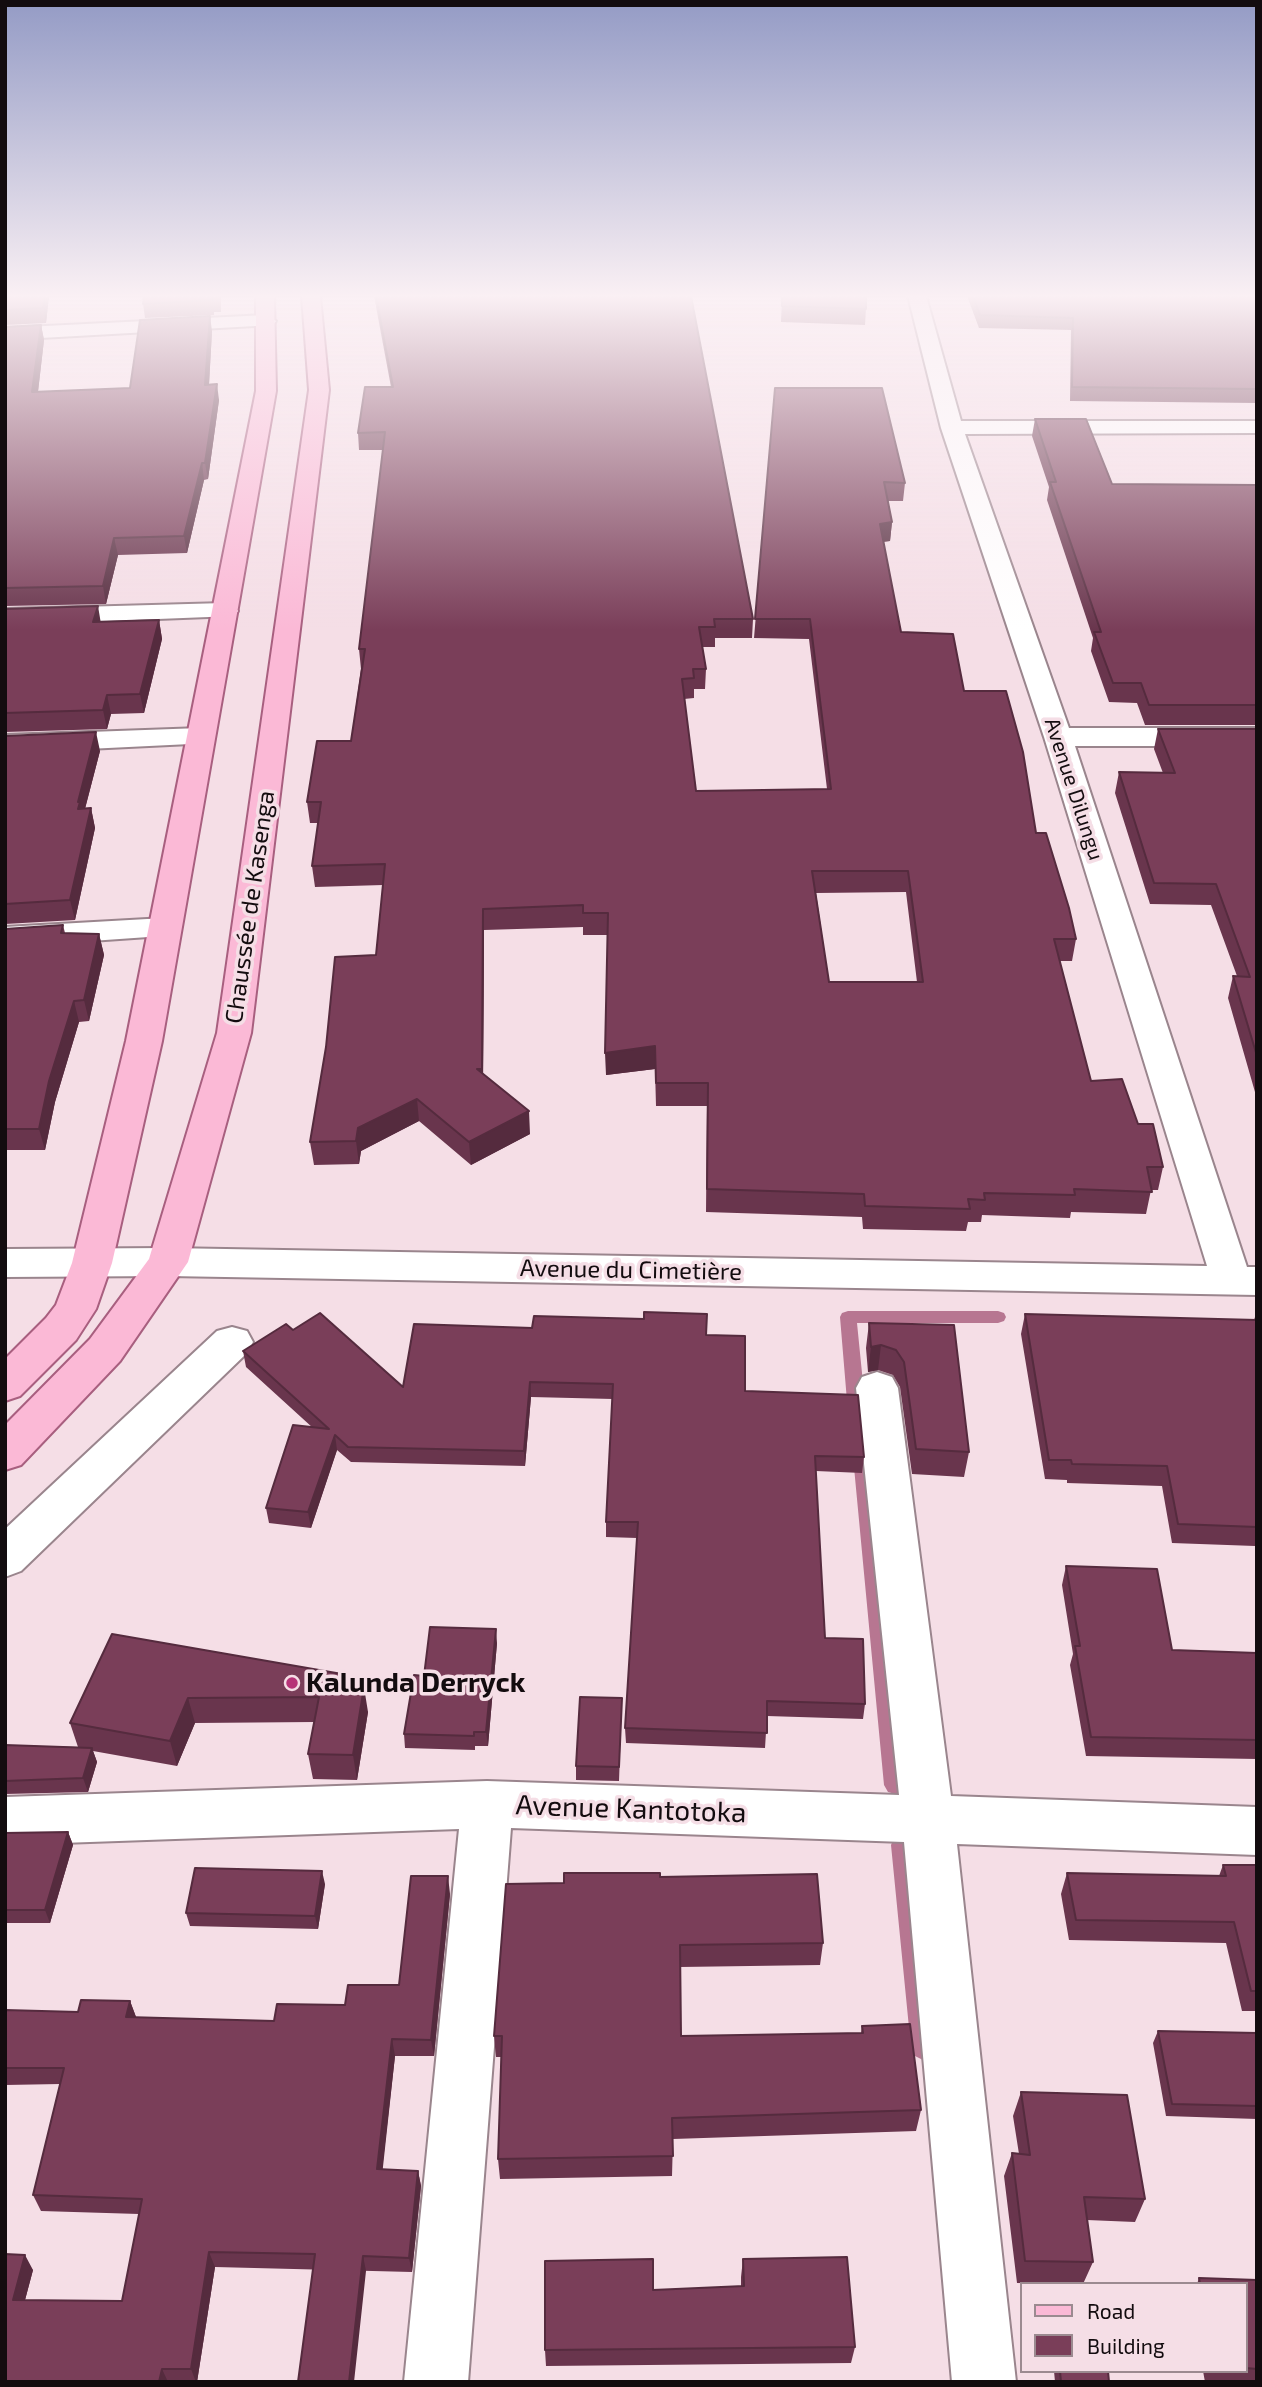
<!DOCTYPE html>
<meta charset="utf-8">
<style>
body{margin:0}
#map{position:relative;width:1262px;height:2387px;overflow:hidden;background:#f5dee6;font-family:"Exo 2",sans-serif}
canvas{display:block}
.frame{position:absolute;inset:0;border:7px solid #130c0f;pointer-events:none}
.legend{position:absolute;left:1020px;top:2282px;width:228px;height:91px;box-sizing:border-box;background:#f5dee6;border:2px solid #9b8a90;margin:0;padding:9px 12px;list-style:none;font-size:21px;color:#130c0f}
.legend li{display:flex;align-items:center;gap:14px;height:35px}
.legend b{width:35px;border:2px solid #9b8a90}
</style>
<div id="map">
<canvas width="1262" height="2387"></canvas>
<div class="frame"></div>
<ul class="legend">
<li><b style="height:9px;background:#fbb9d6"></b>Road</li>
<li><b style="height:19px;background:#7a3e59"></b>Building</li>
</ul>
</div>
<script>
const ctx = document.querySelector('canvas').getContext('2d');
ctx.lineJoin = 'round';
function fillPath(path, color) { ctx.fillStyle = color; ctx.fill(path, 'evenodd'); }
function strokePath(path, color, width, dash) { ctx.strokeStyle = color; ctx.lineWidth = width; ctx.lineCap = dash ? 'butt' : 'round'; ctx.setLineDash(dash || []); ctx.stroke(path); }
function write(font, color, halo, rows, align = 'center') {
  ctx.font = font + ' "Exo 2",sans-serif'; ctx.lineWidth = 7; ctx.setLineDash([]); ctx.textBaseline = 'middle'; ctx.strokeStyle = halo; ctx.fillStyle = color; for (const [text, x, y, turn = 0] of rows) {
    ctx.save(); ctx.translate(x, y); ctx.rotate((+turn || 0) * Math.PI / 180); ctx.textAlign = isNaN(turn) ? turn : align; if (halo) ctx.strokeText(text, 0, 0); ctx.fillText(text, 0, 0); ctx.restore();
  }
}
fillPath(new Path2D(`
 M848 1311H998L1004 1313 1006 1317 1004 1321 998 1323H857L866 1413 863 1418H851L848 1413 840 1317 842 1313Z
 M861 1439 867 1441 870 1446 906 1785 902 1792 895 1794 888 1792 884 1785 852 1446 855 1441Z
 M902 1835 910 1838 913 1845 935 2048 931 2056 923 2060 915 2056 911 2048 891 1845 894 1838Z`), '#b77691');
const minor = new Path2D(`
 M908 296H926L961 421H1257V433L965 434 1069 728H1257V746H1075L1247 1267H1257V1295L168 1276 5 1277V1249L168 1248 1207 1266 1044 737 941 428Z
 M266 315 276 321 273 325 5 340V328Z
 M225 603 234 606 238 611 234 616 5 625V609Z
 M201 728 211 731 215 737 211 743 5 753V735Z
 M165 918 177 921 181 928 177 935 5 947V927Z
 M232 1327 247 1331 253 1342 247 1353 21 1571 5 1577V1529L217 1331Z
 M877 1372 892 1377 898 1388 951 1796 1257 1807V1855L957 1844 1016 2382H952L904 1842 511 1828 468 2382H404L459 1829 5 1845V1797L487 1781 899 1795 856 1388 862 1377Z`);
const major = new Path2D(`
 M256 296H274L276 391 162 1041 112 1263 96 1309 76 1340 20 1396 5 1401V1359L46 1318 56 1305 72 1263 126 1041 256 391Z
 M302 296H320L329 390 251 1033 188 1262 120 1361 21 1465 5 1470V1425L90 1339 149 1259 217 1033 309 390Z`);
strokePath(minor, '#9a858d', 4);
strokePath(major, '#a85f7f', 4);
fillPath(minor, '#fff');
fillPath(major, '#fbb9d6');
fillPath(new Path2D(`
 M5 296H49L46 323 5 325Z
 M144 296H221V312H214V315L145 318 143 304Z
 M374 296H691L753 619 752 638H715V647H702L706 669 705 689H694V698L684 699 696 791 827 789 809 639 754 638 775 388 905 483 903 501H888L892 522 890 541 883 542 901 632 964 691 1036 833 1076 939 1072 961H1060L1091 1081 1138 1124 1163 1167 1158 1190H1151L1146 1214 1071 1212 1070 1218 982 1215 981 1222H968L966 1231 863 1229 862 1217 706 1212 707 1106H656L655 1069 606 1075 608 935H583V927L484 930 483 1075 530 1134 471 1165 419 1121 361 1151 359 1164 314 1165 310 1142 376 955 383 885 315 887 312 866 318 823H310L307 802 351 741 361 669 359 649 383 450H359L358 433 391 387ZM906 892 917 982H829L816 893Z
 M782 296 866 309 865 325 781 322Z
 M967 296H1257V403L1070 401 1071 330 979 328Z
 M41 325 44 340 38 392 130 388 212 331 209 385 219 400 208 479 204 480 187 553 118 555 106 604 5 606V327Z
 M1035 419 1112 484 1257 485V725H1145L1137 703 1109 702 1091 651 1093 638 1047 500 1049 487 1032 436Z
 M5 609 101 622 159 620 162 639 144 713 111 714 107 729 5 732Z
 M1158 729H1257V1099L1228 998 1233 976H1237L1211 905 1150 904 1115 793 1119 772 1163 773 1154 749Z
 M5 736 100 751 85 809 91 808 95 828 75 920 5 924Z
 M63 925 65 933 99 934 104 955 89 1021 79 1022 55 1102 45 1150H5V929Z
 M1257 1311V1552L1255 1546 1172 1543 1162 1486 1067 1483V1480L1045 1479 1021 1334 1025 1314 1254 1320Z
 M869 1323 954 1325 969 1452 964 1477 912 1474 900 1387 893 1375 878 1370 868 1372 866 1348Z
 M293 1330 403 1387 706 1335 745 1391 864 1457 862 1473 816 1471 825 1638 865 1704 863 1719 767 1716 765 1748 626 1743 625 1728 637 1538 606 1537V1522L613 1399 531 1397 525 1466 351 1462 337 1450 311 1528 269 1523 266 1508 313 1428 246 1367 243 1351Z
 M1066 1566 1172 1650 1257 1653V1759L1086 1756 1070 1665 1073 1654 1062 1585Z
 M112 1634 342 1674 345 1686 368 1712 357 1780 313 1779 308 1754 314 1722 195 1723 177 1766 93 1751 97 1762 88 1792 5 1794V1745L78 1747 70 1723Z
 M497 1643 488 1746H475V1750L405 1748 404 1734 424 1676Z
 M622 1698 619 1781 576 1780V1766Z
 M68 1832 73 1845 50 1923H5V1833Z
 M1223 1865H1257V2011H1242L1226 1943 1069 1940 1061 1894 1067 1873 1219 1876Z
 M660 1877 823 1943 820 1965 680 1967 681 2036 861 2033 862 2026 921 2110 916 2131 673 2139 672 2176 500 2179 498 2159 501 2057H496L494 2036 564 1883Z
 M325 1884 318 1929 190 1926 186 1913Z
 M450 1894 434 2056H395L382 2170 418 2171 421 2186 412 2272 215 2267 197 2382H5V2254L33 2270 25 2300 122 2301 139 2214 41 2211 33 2195 60 2084 5 2085V2010L78 2012 130 2001 136 2017 274 2021 345 2005 399 1985Z
 M1158 2031 1257 2033V2119L1166 2116 1153 2043Z
 M1021 2092 1145 2199 1135 2222 1087 2220 1093 2262 1083 2284 1017 2283 1004 2176 1012 2153 1019 2154 1013 2116Z
 M743 2259 855 2347 851 2363 546 2366 545 2350 653 2290 741 2286V2277Z
 M1199 2278 1257 2280V2382H1205L1203 2371H1246V2284H1197Z
 M1054 2371H1108L1109 2382H1055Z`), '#69354d');
fillPath(new Path2D(`
 M44 296H49L46 323 43 308Z
 M210 316 212 331 208 401 205 385Z
 M41 325 44 340 36 408 32 392Z
 M217 384 219 400 208 479 205 463Z
 M202 463 204 480 187 553 184 536Z
 M892 522 890 541 878 542 880 524Z
 M114 538 118 555 106 604 103 586Z
 M98 606 101 624 93 622Z
 M159 620 162 639 144 713 140 694Z
 M107 695 111 714 107 729 103 710Z
 M96 732 100 751 83 816 78 809V802Z
 M91 808 95 828 75 920 70 900Z
 M483 909 484 930 483 1091 477 1069Z
 M99 934 104 955 89 1021 84 1000Z
 M74 1001 79 1022 55 1102 45 1150 39 1129 49 1081Z
 M655 1046V1069L606 1075 605 1053Z
 M417 1099 419 1121 361 1151 359 1164 356 1141 358 1128Z
 M529 1111 530 1134 471 1165 469 1142Z
 M881 1345 878 1370 868 1372 871 1347Z
 M530 1382 531 1397 525 1466 524 1451Z
 M335 1435 337 1450 311 1528 308 1512Z
 M496 1629 497 1643 488 1746 486 1732Z
 M364 1687 368 1712 357 1780 353 1755Z
 M188 1698 195 1723 177 1766 170 1741Z
 M92 1748 97 1762 88 1792 83 1778Z
 M68 1832 73 1845 50 1923 45 1910Z
 M322 1871 325 1884 318 1929 315 1916Z
 M448 1876 450 1894 434 2056 431 2040Z
 M130 2001 136 2017H126Z
 M392 2039 395 2056 381 2185 377 2169Z
 M418 2171 421 2186 412 2272 409 2258Z
 M209 2252 215 2267 197 2382H196L191 2369Z
 M25 2255 33 2270 21 2315 13 2300Z
 M363 2256 366 2271 354 2382H349Z
 M162 2369 168 2382H159Z`), '#552b3e');
const building = new Path2D(`
 M5 296H44L43 308 5 310Z
 M144 296H219V297H212V300L143 304Z
 M376 296H691L753 619H714L715 627H699L706 669H693L694 678 682 679 696 791 831 789 810 619H755L775 388H882L905 483 884 482 892 522 880 524 901 632 953 634 964 691H1006L1023 752 1036 833H1046L1069 908 1076 939H1054L1091 1081 1122 1079 1138 1124H1153L1163 1167H1147L1152 1192 1074 1189 1075 1195 984 1193 985 1200 968 1199 970 1209 865 1206 864 1194 707 1189 708 1083H656L655 1046 605 1053 608 913H583V905L483 909 482 1069H477L529 1111 469 1142 417 1099 358 1128 356 1141 310 1142 326 1047 335 957 376 955 385 864 312 866 321 802H307L317 741H351L365 649H359L385 432 358 433 365 387H393ZM812 871H908L923 982H829Z
 M782 296H866V309L782 306Z
 M973 296H1257V389L1072 387 1073 318 980 315Z
 M210 316 205 385 217 384 205 463H202L184 536 114 538 103 586 5 588V327L41 325 32 392 130 388 140 320Z
 M1035 419H1086L1112 484 1257 485V705H1149L1141 683H1113L1094 632H1101L1050 482H1056Z
 M98 606 93 622 159 620 140 694 107 695 103 710 5 713V609Z
 M1158 729H1257V1056L1233 976 1250 977 1216 884 1154 883 1119 772 1175 773Z
 M96 732 78 802H80L78 809 91 808 70 900 5 904V736Z
 M63 925 61 933 99 934 84 1000 74 1001 49 1081 39 1129H5V929Z
 M644 1312 707 1314 706 1335 745 1336V1391L858 1395 864 1457 815 1456 825 1638 863 1639 865 1704 767 1701V1733L625 1728 638 1522H606L613 1384 530 1382 524 1451 348 1447 335 1435 308 1512 266 1508 293 1425 329 1429 243 1351 286 1324 293 1330 320 1313 403 1387 414 1324 532 1328 534 1316 644 1319Z
 M1025 1314 1257 1320V1527L1178 1524 1167 1466 1072 1464 1071 1460H1049Z
 M869 1323 954 1325 969 1452 916 1449 904 1362 896 1350 881 1345 871 1347Z
 M1066 1566 1157 1569 1172 1650 1257 1653V1740L1091 1737 1075 1646H1080Z
 M430 1627 496 1629 486 1732H474V1736L404 1734 414 1675 424 1676Z
 M112 1634 342 1674 341 1686 364 1687 353 1755 308 1754 319 1697 188 1698 170 1741 70 1723Z
 M580 1697 622 1698 619 1767 576 1766Z
 M5 1745 92 1748 83 1778 5 1781Z
 M68 1832 45 1910H5V1833Z
 M1223 1865H1257V1991H1251L1234 1922 1076 1920 1067 1873 1226 1876Z
 M195 1868 322 1871 315 1916 186 1913Z
 M564 1873H660V1877L817 1874 823 1943 680 1945 681 2036 863 2033 862 2026 910 2024 921 2110 672 2118 673 2156 498 2159 502 2036H494L506 1884 564 1883Z
 M411 1876H448L431 2040 392 2039 377 2169 418 2171 409 2258 363 2256 349 2382H298L315 2254 209 2252 191 2369H162L159 2382H5V2254L25 2255 13 2300 122 2301 142 2199 33 2195 64 2068H5V2010L78 2012 81 2000 130 2001 126 2017 274 2021 277 2004 345 2005 348 1985H399Z
 M1158 2031 1257 2033V2106L1172 2104Z
 M1021 2092 1127 2095 1145 2199 1084 2197 1093 2262 1025 2261 1012 2153 1030 2155Z
 M847 2257 855 2347 545 2350V2261L653 2259V2290L744 2286 743 2259Z
 M1199 2278 1257 2280V2369L1246 2368V2284H1200Z
 M1060 2371H1108L1109 2382H1061Z`);
fillPath(building, '#7a3e59');
strokePath(building, '#552b3e', 2);
const sky = ctx.createLinearGradient(0, 0, 0, 630);
sky.addColorStop(0, '#949bc5');
sky.addColorStop(0.47, '#faf0f4');
sky.addColorStop(1, '#faf0f400');
ctx.fillStyle = sky;
ctx.fillRect(0, 0, 1262, 630);
for (const [x, y, r, color] of [
 [292,1683,7,"#b73378"]
]) { const dot = new Path2D(); dot.arc(x, y, r, 0, 2 * Math.PI); ctx.fillStyle = color; ctx.fill(dot); strokePath(dot, '#f5dee6', 2.5); }
write('21px', '#130c0f', '#f5dee6', [
 ["Avenue Dilungu",1074,789,72]
]);
write('24px', '#130c0f', '#f5dee6', [
 ["Chaussée de Kasenga",250,907,-82],
 ["Avenue du Cimetière",631,1270,1]
]);
write('bold 28px', '#130c0f', '#f5dee6', [
 ["Kalunda Derryck",306,1683]
], 'left');
write('28px', '#130c0f', '#f5dee6', [
 ["Avenue Kantotoka",631,1809,2]
]);
</script>
